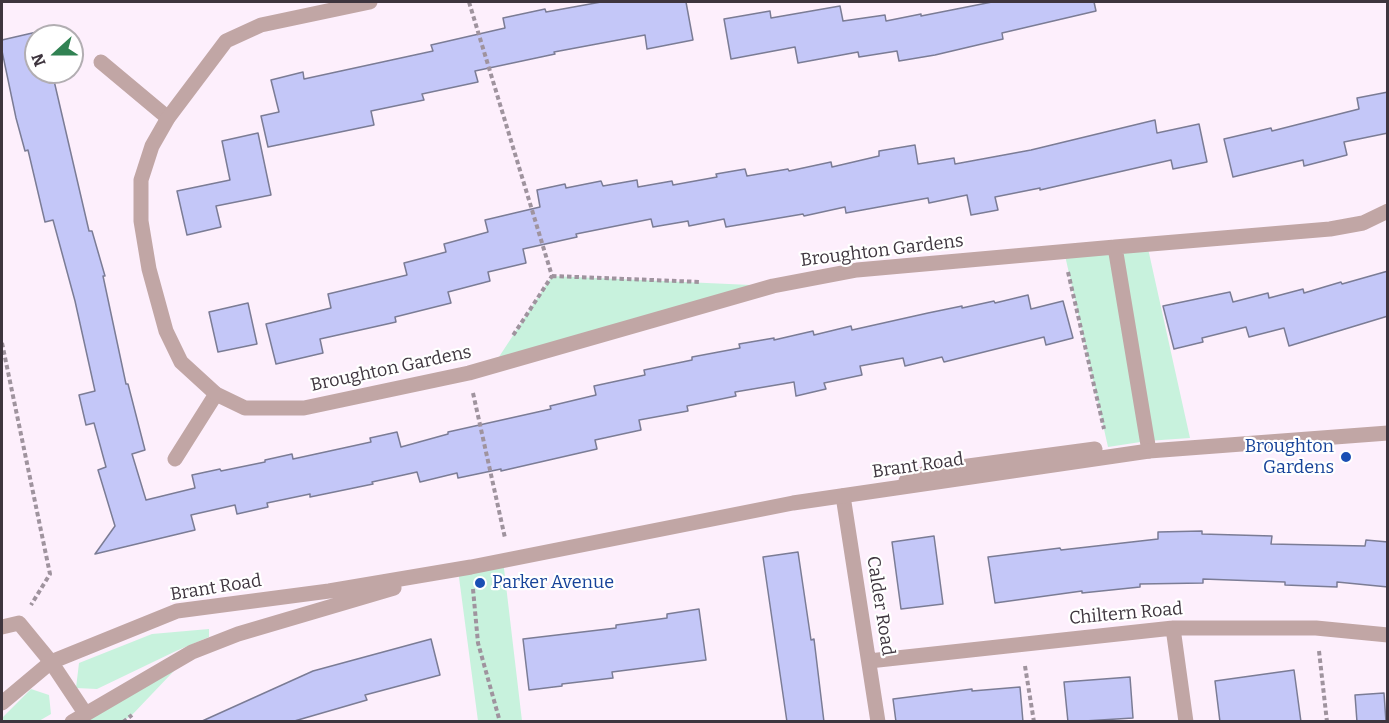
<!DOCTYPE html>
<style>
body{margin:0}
#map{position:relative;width:1389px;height:723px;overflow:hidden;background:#fdeffc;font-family:Bitter,serif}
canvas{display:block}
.frame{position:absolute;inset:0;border:3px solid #3e353e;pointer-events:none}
.north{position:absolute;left:24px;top:24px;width:60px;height:60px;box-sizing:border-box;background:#fff;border:2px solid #b2aeb2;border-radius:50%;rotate:249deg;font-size:16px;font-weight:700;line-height:24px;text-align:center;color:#3e353e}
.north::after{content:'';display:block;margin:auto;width:21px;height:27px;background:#318253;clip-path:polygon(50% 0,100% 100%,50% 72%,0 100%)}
</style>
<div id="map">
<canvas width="1389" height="723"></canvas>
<div class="frame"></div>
<div class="north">N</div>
</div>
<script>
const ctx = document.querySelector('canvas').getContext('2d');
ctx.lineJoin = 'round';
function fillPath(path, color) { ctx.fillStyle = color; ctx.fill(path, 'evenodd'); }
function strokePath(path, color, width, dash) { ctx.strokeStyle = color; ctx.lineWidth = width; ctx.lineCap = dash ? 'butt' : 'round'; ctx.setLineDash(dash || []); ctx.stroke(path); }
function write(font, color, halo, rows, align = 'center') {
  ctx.font = font + ' Bitter,serif'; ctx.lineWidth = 4.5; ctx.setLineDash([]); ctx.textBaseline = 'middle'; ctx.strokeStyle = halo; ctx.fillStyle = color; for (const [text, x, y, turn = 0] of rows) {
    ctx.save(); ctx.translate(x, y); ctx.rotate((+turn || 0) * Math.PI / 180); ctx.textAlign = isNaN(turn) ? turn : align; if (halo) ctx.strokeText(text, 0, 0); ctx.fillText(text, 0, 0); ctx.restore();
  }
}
fillPath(new Path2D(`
 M1147 244 1190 438 1147 441 1108 447 1064 251Z
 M552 276 773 286 493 366Z
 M503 560 522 721H478L458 570Z
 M209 629V637L176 651 97 689 76 688 79 663 152 634Z
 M192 652 131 716 123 721 72 722Z
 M31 689 49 695 51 714 39 721H2V718Z`), '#c8f2dd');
const building = new Path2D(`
 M601 2H686L693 40 647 49 645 35 554 52 555 54 475 71 478 82 422 94 424 100 371 111 374 125 268 147 261 116 279 112 271 80 303 72 304 79 433 51 431 45 505 28 503 18 545 9 546 12Z
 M992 2H1094L1096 11 1002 33 1003 39 935 55 899 61 897 51 859 57 858 52 798 63 795 47 731 59 724 19 770 11 771 18 840 6 843 21 885 15 886 21 921 14V16Z
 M41 31 42 36H36V72H52L89 231H92L105 276H103L126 384H128L145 450 132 454 146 500 195 488 192 475 220 469 221 471 265 462V460L292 454 293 459 371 442 370 438 397 432 401 447 448 434V432L551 409 550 406 596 395 594 386 645 375 644 370 692 360V357L740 348 739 344 774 338V340L813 331 814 335 851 326 852 330 928 313 962 306V308L994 301 995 303 1028 295 1031 309 1063 301 1073 338 1046 345 1044 337 944 362 942 357 905 366 903 358 860 366 862 375 824 383 826 389 796 396 794 382 735 392 736 396 687 406 688 411 639 420 641 430 595 440 597 449 501 471V469L458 478 457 473 420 482 417 472 372 482 373 484 310 497V494L267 503 268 507 237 514 235 505 191 515 195 530 95 554 115 526 98 470 106 467 94 423 86 425 79 395 95 391 75 301 53 220 45 222 28 150 25 151 16 118 2 51V40Z
 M1388 92V133L1344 142 1347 155 1304 166 1303 160 1233 177 1224 139 1271 128 1272 131 1359 109 1357 98Z
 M1155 120 1157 133 1199 124 1207 162 1173 169 1171 160 1040 190V188L995 197 998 210 971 215 967 195 929 203 928 198 846 213 845 207 804 216 803 214 726 227 724 219 689 226 688 221 653 227 651 219 576 234 577 237 523 249 526 263 488 272 490 281 448 292 451 303 395 317 396 322 320 339 323 353 276 364 266 324 331 308 328 294 407 275 404 263 446 252 444 244 488 232 485 220 540 207 537 190 565 184 566 188 601 181 603 186 637 180 638 187 672 181 673 185 717 177 716 174 745 169 747 176 788 169 789 171 831 162 832 167 879 156V151L915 145 918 164 954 158 955 164 1031 150Z
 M258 133 271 195 216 206 221 227 187 235 177 191 230 180 222 141Z
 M1388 271V316L1289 346 1284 328 1249 337 1246 327 1202 338 1203 342 1174 349 1163 306 1230 292 1233 302 1268 293 1269 298 1303 289 1304 293 1341 282 1342 284Z
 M248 303 257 344 218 352 209 312Z
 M1202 531V534L1272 536 1271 544 1365 546 1366 540 1388 542V587L1337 582V587L1285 585V582L1203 579V583L1140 584V587L1082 593V591L995 603 988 557 1060 548 1061 550 1158 539V532Z
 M934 536 943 604 901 609 892 542Z
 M798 552 811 640 814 639 824 722H787L763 557Z
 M699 609 706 660 612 672 613 678 562 684V686L529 690 523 639 616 628V625L667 618V614Z
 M431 639 440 675 365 695 367 700 291 722H200L313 671Z
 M1294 670 1301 722H1220L1215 681Z
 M1130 677 1133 718 1068 722 1064 682Z
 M1020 687 1023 722H896L893 699 972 689V691Z
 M1384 693 1386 722H1357L1355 695Z`);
fillPath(building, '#c4c7f8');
strokePath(building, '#7b7c95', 1.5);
strokePath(new Path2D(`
 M469 2 552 276 512 337
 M1068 272 1104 429
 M552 276 701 282
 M2 343 50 574 31 605
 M473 393 505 538
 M473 589 478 643 500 722
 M1319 651 1327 722
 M1025 666 1034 722
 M123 722 132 715`), '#9f939e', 4, [4.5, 3]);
strokePath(new Path2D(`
 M101 62 168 118
 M175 459 216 394`), '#c1a6a5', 15);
strokePath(new Path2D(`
 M370 2 261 25 226 41 168 118 152 146 141 180V221L149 269 166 331 181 362 216 394 245 408H304L469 373 773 286 857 270 1115 247 1330 229 1363 223 1388 211
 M1115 247 1149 451
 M843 496 878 722
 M2 627 19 623 51 662
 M1173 628 1186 722
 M869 661 1173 628H1316L1388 635`), '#c1a6a5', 15);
strokePath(new Path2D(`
 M906 481 931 471 1095 449
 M51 662 85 713
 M2 703 51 662 177 611 329 591 471 567 793 503 1149 451 1388 433
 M72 722 192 652 238 634 394 588`), '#c1a6a5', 15);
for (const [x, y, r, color] of [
 [1346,457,6,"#1a4fb4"],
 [480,583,6,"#1a4fb4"]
]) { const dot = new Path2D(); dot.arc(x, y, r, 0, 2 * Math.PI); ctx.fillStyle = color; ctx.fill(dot); strokePath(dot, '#fff', 2); }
write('18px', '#3e353e', '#fff', [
 ["Broughton Gardens",882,251,-7],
 ["Broughton Gardens",391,369,-12],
 ["Brant Road",918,466,-8],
 ["Brant Road",216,588,-9],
 ["Calder Road",880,606,81],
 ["Chiltern Road",1126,614,-5]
]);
write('18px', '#164399', '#fff', [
 ["Broughton",1334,447],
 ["Gardens",1334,468],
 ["Parker Avenue",492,583,"left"]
], 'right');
</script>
